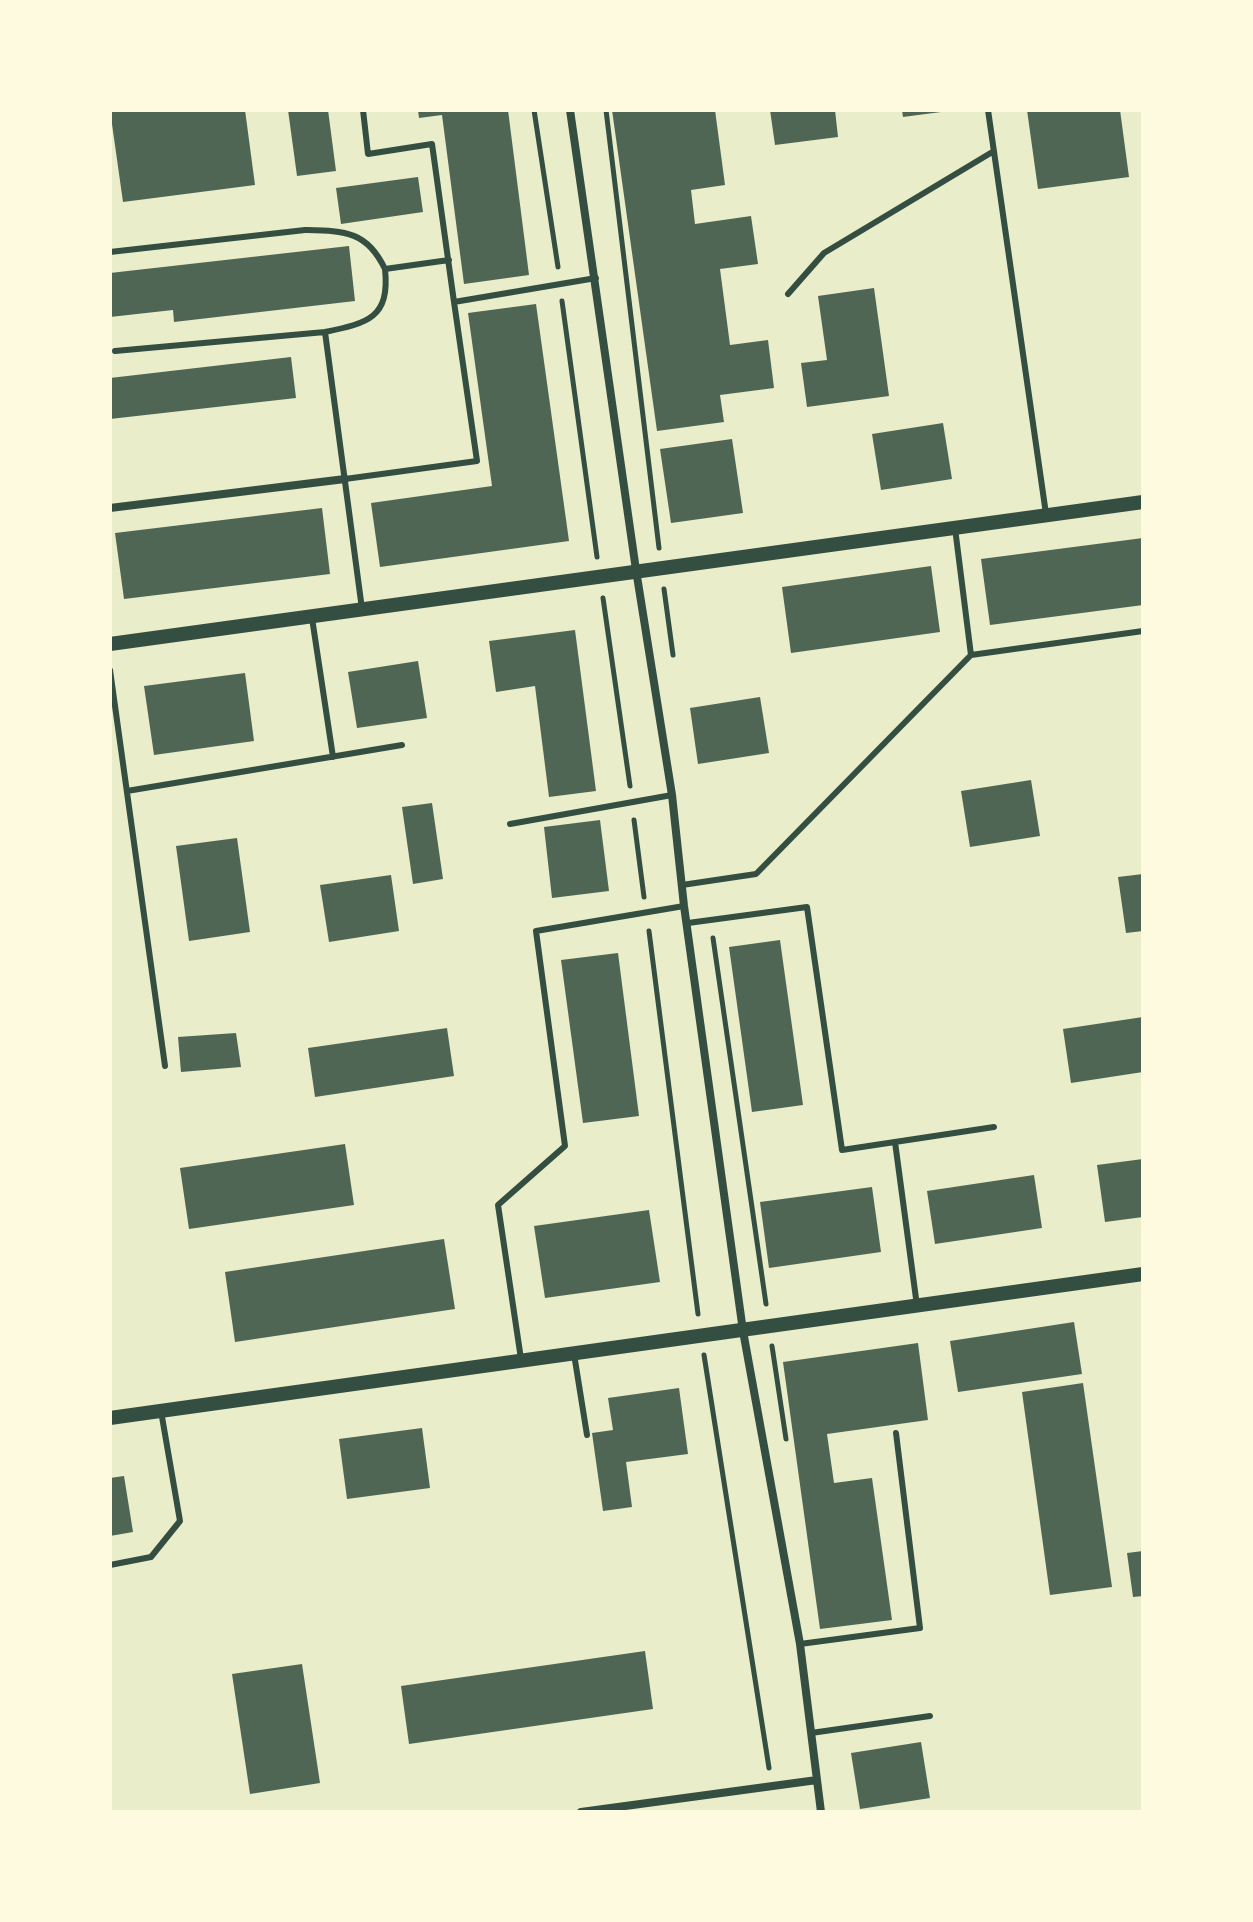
<!DOCTYPE html>
<style>
body{margin:0}
#map{position:relative;width:1253px;height:1922px;overflow:hidden;background:#e9edc9;font-family:"Exo 2",sans-serif}
canvas{display:block}
.frame{position:absolute;inset:0;border:112px solid #fefae0;pointer-events:none}
</style>
<div id="map">
<canvas width="1253" height="1922"></canvas>
<div class="frame"></div>
</div>
<script>
const ctx = document.querySelector('canvas').getContext('2d');
ctx.lineJoin = 'round';
function fillPath(path, color) { ctx.fillStyle = color; ctx.fill(path, 'evenodd'); }
function strokePath(path, color, width, dash) { ctx.strokeStyle = color; ctx.lineWidth = width; ctx.lineCap = dash ? 'butt' : 'round'; ctx.setLineDash(dash || []); ctx.stroke(path); }
fillPath(new Path2D(`
 M110 110H245L255 185 123 202Z
 M288 110H328L336 171 297 176Z
 M418 110H508L529 275 464 284 442 115 419 118Z
 M612 110H715L725 185 691 190 695 224 751 216 758 264 720 269 730 345 768 340 774 388 720 395 724 422 657 431Z
 M770 110H835L838 137 775 145Z
 M902 110H941V112L903 117Z
 M1027 110H1120L1129 177 1038 189Z
 M418 177 423 212 341 224 336 188Z
 M349 246 355 301 174 322 173 310 110 317V273Z
 M874 288 889 396 807 407 801 363 827 360 818 296Z
 M536 304 569 541 380 567 371 503 492 486 468 313Z
 M291 357 296 398 110 419V378Z
 M943 423 952 479 881 490 872 434Z
 M732 439 743 513 671 523 660 449Z
 M322 508 330 574 124 599 115 533Z
 M1143 538V605L990 625 981 559Z
 M931 566 940 632 791 653 782 587Z
 M575 630 596 791 549 797 535 686 496 692 489 641Z
 M418 661 427 718 357 728 348 672Z
 M245 673 254 741 154 755 144 686Z
 M760 697 769 753 698 764 690 708Z
 M1031 780 1040 836 970 847 961 791Z
 M432 803 443 879 413 884 402 807Z
 M600 820 609 891 552 898 544 827Z
 M237 838 250 932 189 941 176 846Z
 M1143 874V931L1126 933 1118 877Z
 M391 875 399 931 329 942 320 885Z
 M780 940 803 1105 752 1112 729 947Z
 M618 953 639 1116 583 1123 561 960Z
 M1143 1017V1072L1071 1083 1063 1029Z
 M447 1028 454 1076 315 1097 308 1048Z
 M236 1033 241 1067 181 1072 178 1037Z
 M345 1144 354 1205 189 1229 180 1168Z
 M1143 1159V1217L1105 1222 1097 1165Z
 M1034 1175 1042 1228 935 1244 927 1191Z
 M872 1187 881 1252 769 1268 760 1202Z
 M649 1210 660 1282 545 1298 534 1226Z
 M444 1239 455 1309 235 1342 225 1272Z
 M1074 1322 1082 1374 958 1392 950 1341Z
 M918 1343 928 1420 827 1434 834 1483 872 1478 892 1620 820 1629 783 1362Z
 M1083 1383 1112 1587 1050 1595 1022 1392Z
 M679 1388 688 1454 626 1462 632 1507 603 1511 592 1433 613 1430 608 1398Z
 M422 1428 430 1488 347 1499 339 1439Z
 M124 1476 133 1532 110 1536V1478Z
 M1143 1551V1596L1133 1597 1127 1553Z
 M645 1651 653 1709 409 1744 401 1686Z
 M302 1664 320 1783 250 1794 232 1674Z
 M921 1742 930 1798 860 1809 851 1753Z`), '#4f6655');
strokePath(new Path2D(`
 M534 110 558 267
 M606 110 659 548
 M562 301 597 557
 M664 589 673 655
 M603 598 630 786
 M634 820 644 897
 M649 931 698 1314
 M713 938 766 1304
 M772 1346 786 1439
 M704 1355 769 1768`), '#344e41', 5);
strokePath(new Path2D(`
 M363 110 368 154 432 144 454 302 596 278
 M988 110 1046 514
 M110 252 305 230C345 231 367 231 385 269L449 260
 M788 294 824 253 994 151
 M325 332C368 323 390 318 385 269
 M115 351 325 332 362 609
 M345 479 477 461 454 302
 M955 528 971 655 1143 631
 M312 618 333 757
 M110 670 165 1066
 M127 791 402 745
 M510 824 672 795
 M682 885 756 874 971 655
 M688 923 807 907 842 1150 994 1127
 M895 1142 917 1306
 M574 1354 587 1435
 M521 1359 498 1205 565 1146 536 931 684 906
 M110 1565 151 1557 180 1521 161 1411
 M800 1644 920 1628 896 1433
 M811 1733 930 1716`), '#344e41', 6);
strokePath(new Path2D(`
 M570 110 636 570 672 795 684 906 743 1331 800 1644 821 1812
 M110 508 345 479
 M581 1812 817 1780`), '#344e41', 8);
strokePath(new Path2D(`
 M110 644 1143 502
 M110 1418 1143 1274`), '#344e41', 14);
</script>
